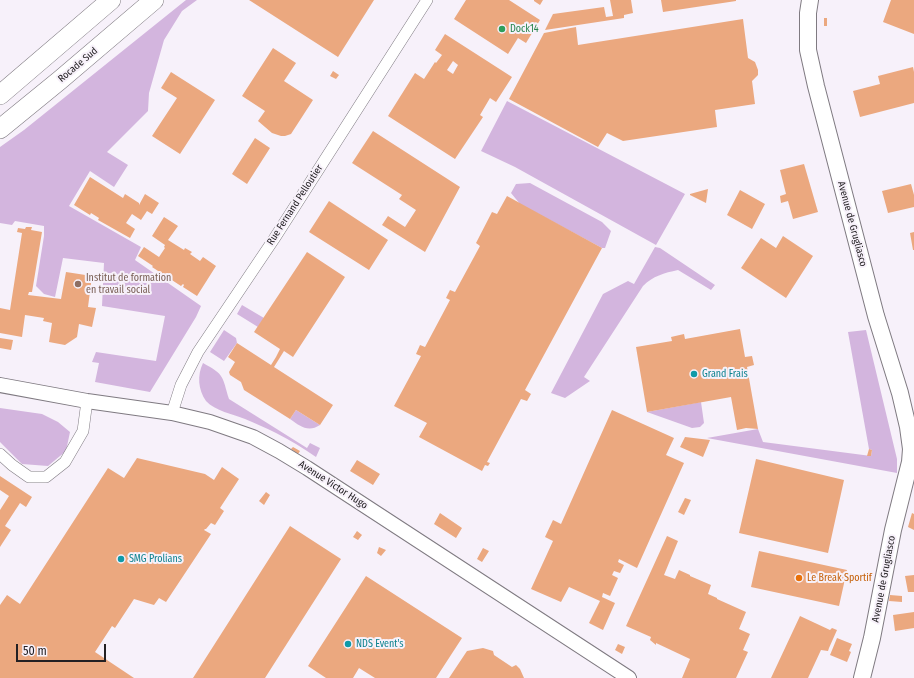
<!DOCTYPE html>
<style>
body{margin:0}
#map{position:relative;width:914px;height:678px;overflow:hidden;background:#f7f1fa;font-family:"Fira Sans Condensed",sans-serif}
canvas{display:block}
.scale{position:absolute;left:16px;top:644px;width:90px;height:18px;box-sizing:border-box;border:2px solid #232023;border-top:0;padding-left:5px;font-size:12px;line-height:14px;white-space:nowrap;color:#232023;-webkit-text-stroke:3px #f7f1fa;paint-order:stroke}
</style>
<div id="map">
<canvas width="914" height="678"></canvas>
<div class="scale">50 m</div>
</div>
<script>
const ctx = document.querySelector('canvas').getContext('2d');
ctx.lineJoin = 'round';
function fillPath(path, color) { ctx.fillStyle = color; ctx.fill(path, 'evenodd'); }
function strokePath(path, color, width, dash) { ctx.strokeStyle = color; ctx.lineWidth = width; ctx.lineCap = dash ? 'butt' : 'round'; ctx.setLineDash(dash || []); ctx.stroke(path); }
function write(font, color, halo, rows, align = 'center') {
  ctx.font = font + ' "Fira Sans Condensed",sans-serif'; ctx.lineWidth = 4; ctx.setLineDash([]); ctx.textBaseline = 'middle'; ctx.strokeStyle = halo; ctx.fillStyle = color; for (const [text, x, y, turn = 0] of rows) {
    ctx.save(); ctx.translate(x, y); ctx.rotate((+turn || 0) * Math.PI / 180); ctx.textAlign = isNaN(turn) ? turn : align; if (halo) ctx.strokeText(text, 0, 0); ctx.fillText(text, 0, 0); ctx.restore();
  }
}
fillPath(new Path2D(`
 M186 0H197L182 11 164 40 149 93 148 111 107 152 128 165 114 187 90 171 69 206 141 247 135 260 201 306 196 317 150 392 95 382 99 363 92 362 96 352 156 361 165 316 102 306 104 263 63 258 55 297 44 294 36 286 44 236V226L15 221 12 225 0 223V147L24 130Z
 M507 101 685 194 656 245 515 167 481 151Z
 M530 183 602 222 611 231 605 248H602L520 204 511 193 516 184Z
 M655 247 660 248 715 285 711 290 678 270C664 273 653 276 643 286L584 377 590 381 565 398 551 393 603 294 628 281 634 284Z
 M242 305 264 318 258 327 237 314Z
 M224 330 236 338 237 343 224 361 210 352Z
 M866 330 897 459V473L707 438 758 429 763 442 871 456 872 450 869 449 848 332Z
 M203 363C225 375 222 376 229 399L307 448 310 443 320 448 316 457C303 448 290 440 276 433 266 428 255 423 245 419 233 414 215 411 206 401 198 390 197 375 203 363Z
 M701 402 704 423 700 427 692 428 647 412Z
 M0 408 42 414 58 422 70 432 66 451 48 466 22 464 0 442Z
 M296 410 320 425C308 433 300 426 290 419Z`), '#d3b5de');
fillPath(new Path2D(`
 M249 0H374L338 57Z
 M466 0H509L540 20 526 43 518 38 508 54 454 19Z
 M534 0H543L540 5 534 1Z
 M610 0H631L633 13 624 15V18L545 30 553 14 604 7 606 17 613 16Z
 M661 0H736V1L663 12Z
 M891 0H914V34L883 22Z
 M824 18H827V26H824Z
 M743 19 748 58 755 62 758 70V75L752 81 755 104 715 110 717 127 623 141 607 133 598 147 509 99 544 33 576 27 578 45Z
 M445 34 512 77 496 102 490 98 480 115 483 117 455 159 388 116 415 73 424 79 435 62 436 63 442 55 435 50ZM453 61 458 65 453 74 447 70Z
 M273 48 296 63 284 81 313 100 291 134 285 136H281L272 133 258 121 265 111 242 96Z
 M913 67 914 72V103L860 117 853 91 880 84 878 76Z
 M333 71 339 75 336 79 330 76Z
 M171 72 215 100 180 154 152 136 177 98 161 88Z
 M373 131 460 187 425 252 382 225 388 216 405 227 416 210 399 199 402 195 352 163Z
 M255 138 270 148 247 184 232 174Z
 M804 164 818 212 793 219 788 201 781 203 780 196 786 194 780 170Z
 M90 177 123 198 125 194 139 203V205L145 194 159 203 152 214 147 211 141 220 132 214 126 223 135 229 130 238 98 220 99 218 91 213 90 215 74 205Z
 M911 184 914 195V207L888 213 882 191Z
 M708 189 706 203 690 195V194Z
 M740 190 765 204 752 229 727 215Z
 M507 196 602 248 525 390 531 394 527 401 521 399 487 462 490 463 488 466 485 465 482 471 419 437 427 423 394 406 421 356 416 354 420 345 425 347 450 300 446 298 450 290 455 292 480 246 476 243 492 212 497 214Z
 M329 201 388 240 369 270 309 232Z
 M164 217 178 226 168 240 184 250 185 248 192 252 190 254 200 261 203 257 216 266 197 296 183 287 184 285 183 284 181 286 152 267 153 266 138 256 144 247 159 257 165 248 164 247 165 245 152 236Z
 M26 227H32L31 230 42 232 32 292H29L28 295 61 299 66 272 92 276 88 307 96 308 92 327 79 324 77 337 65 345 49 342 52 323 43 321 44 318 25 315 22 337 0 333V308L10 310 22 233 17 232 18 228 25 229Z
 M914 232V250H913L910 233Z
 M783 236 813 256 786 298 741 268 761 238 776 248Z
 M307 252 345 277 293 357 284 351 274 367 333 405 320 425 296 410 290 419 244 390 241 382 230 375 229 372 235 362 228 357 237 343 271 365 276 357 280 349 254 332Z
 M740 329 745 357 752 356 754 365 747 367 758 429 746 428 737 430 731 397 647 412 636 347 672 341 671 337 684 334 685 339Z
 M0 338 13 340 11 350 0 348Z
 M612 410 674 438 666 455 684 463 637 568 619 559 618 562 624 565 620 573 614 571 612 575 618 578 610 596 603 593 602 597 615 603 603 630 589 623 600 601 569 587 561 602 531 589 553 541 545 537 553 520 561 524Z
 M685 437 710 440 703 457 680 447Z
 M293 447 300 451 298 454 291 449Z
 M869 449 872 450 871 456H867Z
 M137 458 205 474 214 480 222 467 239 479 220 508 224 511 215 525 211 523 206 529H205L204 530 211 534 166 602 159 598 154 605 134 599 115 628 112 626 95 652 134 678H0V605L7 595 20 604 108 468 124 478Z
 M756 459 844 480 828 553 739 533Z
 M357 460 380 474 373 485 350 471Z
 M0 476 32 497 26 507 20 503 5 526 11 530 0 547V510L9 496 0 490Z
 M266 492 270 495 264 505 259 501Z
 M685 498 691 500 684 515 678 512Z
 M440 513 462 528 456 538 434 524Z
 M912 513 914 514V530L908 527Z
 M290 526 341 559 265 678H193Z
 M357 531 362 535 358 540 353 537Z
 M667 536 678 541 664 575 675 579 679 570 690 575V576L711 585 708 594 717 598V599L746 612 739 629 750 634 743 650 748 652 736 678H682L690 659 656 643V645L650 640 651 637 626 626Z
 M379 547 386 550 381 556 377 553Z
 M483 548 489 551 482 562 477 559Z
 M759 551 847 570 839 606 751 587Z
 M914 575V592H908L905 576Z
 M366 576 462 638 436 678H375L359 668 353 678H326L308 666Z
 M890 595 902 596V602L889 601Z
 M914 612V628L895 631 893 615Z
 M800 616 830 630 832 628 837 630 829 648 828 651 821 650 808 678H771Z
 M837 638 852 644 849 651 851 652 847 662 830 655Z
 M618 644 625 647 622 654 615 650Z
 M483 648 493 651 494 655 512 667 516 665 520 669 524 678H449L467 651Z`), '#eba87f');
const minor = new Path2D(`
 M172 413 181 385 198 352 274 239 427 0
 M0 454 12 465 29 477H46L65 462 83 431 87 401`);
const tertiary = new Path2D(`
 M0 385 87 401 172 413 210 422 253 437 279 451 307 468 629 678`);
const secondary = new Path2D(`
 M810 0 808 13V50L816 86 876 316 900 393 908 427 911 449 910 462 893 530 872 638 862 678`);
const trunk = new Path2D(`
 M0 95 111 0
 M0 129 60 80 154 0`);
strokePath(minor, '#7f7a81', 12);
strokePath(tertiary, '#7f7a81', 16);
strokePath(secondary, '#7f7a81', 18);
strokePath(trunk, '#7f7a81', 20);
strokePath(minor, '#fff', 11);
strokePath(tertiary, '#fff', 14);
strokePath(secondary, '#fff', 16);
strokePath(trunk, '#fff', 19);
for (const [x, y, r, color] of [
 [502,29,4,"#2e9e5b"],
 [78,284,4,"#8d6e63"],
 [694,374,4,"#0f9aa8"],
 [121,559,4,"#0f9aa8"],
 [799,578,4,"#e8710a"],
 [348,644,4,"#0f9aa8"]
]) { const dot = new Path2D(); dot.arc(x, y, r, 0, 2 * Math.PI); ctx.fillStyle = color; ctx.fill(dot); strokePath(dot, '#f7f1fa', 1.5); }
write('10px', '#27864d', '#f7f1fa', [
 ["Dock14",510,29]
], 'left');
write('10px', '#232023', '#f7f1fa', [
 ["Rocade Sud",78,65,-40],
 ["Rue Fernand Pelloutier",295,205,-57],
 ["Avenue de Grugliasco",852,224,75],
 ["Avenue Victor Hugo",333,485,33],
 ["Avenue de Grugliasco",884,579,-79]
]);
write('10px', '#785e54', '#f7f1fa', [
 ["Institut de formation",86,278],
 ["en travail social",86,290]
], 'left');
write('10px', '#0d838f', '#f7f1fa', [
 ["Grand Frais",702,374],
 ["SMG Prolians",129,559],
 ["NDS Event's",356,644]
], 'left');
write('10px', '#c56008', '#f7f1fa', [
 ["Le Break Sportif",807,578]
], 'left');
</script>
